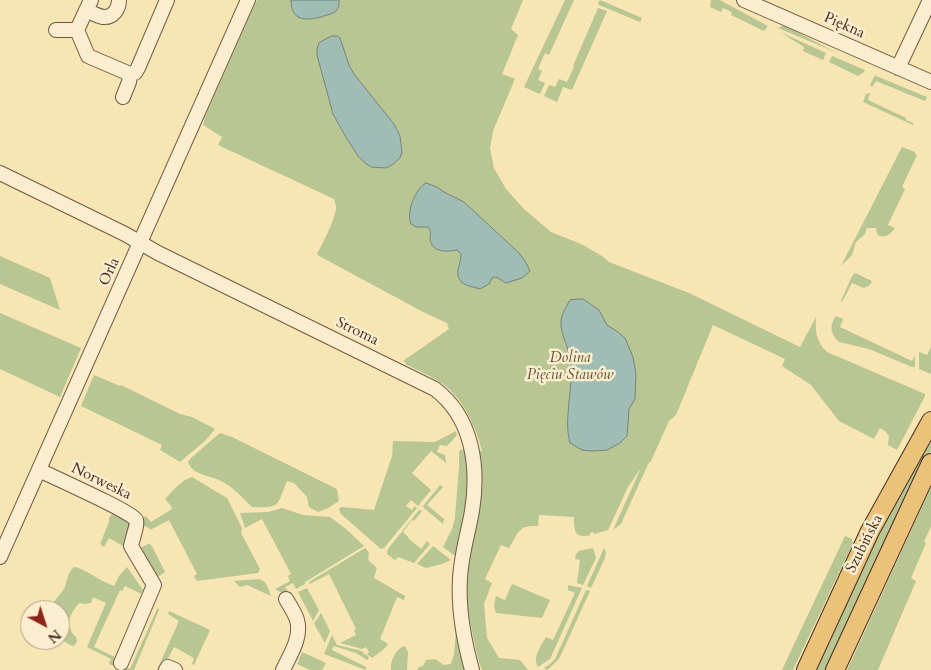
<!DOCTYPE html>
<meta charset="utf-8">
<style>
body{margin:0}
#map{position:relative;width:931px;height:670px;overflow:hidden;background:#f7e5b4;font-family:Cardo,serif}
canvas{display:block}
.north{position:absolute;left:20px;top:600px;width:50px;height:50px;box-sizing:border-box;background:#faeece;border:1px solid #b1a088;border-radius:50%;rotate:140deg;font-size:14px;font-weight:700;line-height:20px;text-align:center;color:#442b20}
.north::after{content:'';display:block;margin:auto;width:18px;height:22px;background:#8f2418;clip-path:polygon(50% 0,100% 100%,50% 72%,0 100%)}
</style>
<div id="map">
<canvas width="931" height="670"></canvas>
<div class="north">N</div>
</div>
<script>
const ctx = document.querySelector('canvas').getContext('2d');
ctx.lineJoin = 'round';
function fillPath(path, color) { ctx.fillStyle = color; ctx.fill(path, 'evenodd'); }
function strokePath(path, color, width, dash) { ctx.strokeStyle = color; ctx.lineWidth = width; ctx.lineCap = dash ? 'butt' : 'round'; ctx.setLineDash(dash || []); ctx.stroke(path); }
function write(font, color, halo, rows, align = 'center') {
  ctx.font = font + ' Cardo,serif'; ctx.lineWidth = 5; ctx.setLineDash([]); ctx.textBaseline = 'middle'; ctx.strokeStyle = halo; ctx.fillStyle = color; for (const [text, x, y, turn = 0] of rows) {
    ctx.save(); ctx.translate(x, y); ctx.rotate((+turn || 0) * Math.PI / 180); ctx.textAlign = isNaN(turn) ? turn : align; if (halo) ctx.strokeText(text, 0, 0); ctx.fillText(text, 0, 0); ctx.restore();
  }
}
fillPath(new Path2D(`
 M257 0H523L511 29 518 35 502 74 515 79 493 131 490 149 494 168 506 189 524 209 551 232 581 244 602 256 609 262 689 293 800 347 816 317C815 331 816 342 827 352L925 394V396L897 450 888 445 889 436 885 431 880 428 874 439 839 421 811 385 782 366 785 359 713 325 676 415 669 421 650 463 649 462 621 524 613 530 641 468 628 487 608 530 594 534 593 532 590 533V535C574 539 574 530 574 517L539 515 538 526C518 525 519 532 509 548L501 545 485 579 492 583 484 604 487 638 499 658 520 660 528 670H482L478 659 468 613 467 601V577L461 567 473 451H482C477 429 462 397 443 384 431 376 417 370 405 364L406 363 403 361 449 329 447 323 427 314 319 256 317 254C322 245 336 218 336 207 336 205 335 202 334 199L218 145 222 137 203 125 205 117Z
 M565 0H574L549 55 545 53 538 69 542 71 538 80 545 83 540 94 524 87Z
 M600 0 642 18 640 22 599 5 598 3Z
 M711 0H720L766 25 768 26 764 31 731 15 732 12 723 8 721 12 710 7Z
 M598 8 607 11 572 90 563 87 557 102 544 96 549 85 555 87 559 79 567 82 574 67 573 66Z
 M784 25 835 52 778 28Z
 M780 32 826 53 823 60 803 51 804 47Z
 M832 56 865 70 864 72 858 76 829 62Z
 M875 75 876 76 927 97 925 101 876 81 872 87 870 85Z
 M870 93 868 100 906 118V120L913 123V125L863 102 866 94Z
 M902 147 915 152V154L917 155 902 187 905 189 888 225 895 228C891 234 884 240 877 234L876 228H867L865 234 856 242 852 255 841 266Z
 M0 256 50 278 60 310 0 284Z
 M855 273 872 281 870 285 864 288 852 283 842 302 841 301 852 276Z
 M0 313 81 348 60 397 0 369Z
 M836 316 843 319 840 327 912 361 915 355V367H912L869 349 839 342C830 334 829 325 836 316Z
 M931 347V374L919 369V352L927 355Z
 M94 375 120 386 121 385 180 414 192 417 215 429 205 441 180 462 160 450 162 445 81 406Z
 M456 431 457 435 447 446 440 445 437 452 445 455 446 463 431 451 412 473 431 490 418 506 411 500 406 506 412 510 415 506 417 508 384 548 381 549 341 514 339 510 340 508 342 507 374 510 392 456 393 441 435 442Z
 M220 433 232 437 337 489 339 501 328 508 318 512 309 507 307 497 294 483 287 481C276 506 282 508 252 507 243 498 233 487 221 481 210 475 193 476 188 462L191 458Z
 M931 433V450L830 670H812L861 564Z
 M466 449 469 466 468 500 457 553 455 556 443 547 452 529 455 518 459 466V452L460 450Z
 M192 477 227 498 242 528 241 533 260 569 258 573 197 581 194 576 197 574 169 520 150 530 149 528 138 523 140 520 146 516 151 522 172 509 171 506 165 499C173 491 181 480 192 477Z
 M440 485 443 487 427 505 444 519 443 524 424 508 423 506Z
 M931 487V526L924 542 926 543 911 578 916 581 878 670H847Z
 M282 508 303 515 330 517 346 529 364 546 305 582V584L296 589 293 583 285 587 288 591 284 594 275 589 290 581 288 576 291 574 262 519 245 528 240 513 268 512Z
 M419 510 422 511 414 521 412 520 403 532 409 538V539L421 549 427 541 430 544 414 563 398 557 395 560 387 554 388 549Z
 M114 513C134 525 132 526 123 546L109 538 104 547 100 544 109 522V518L111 515Z
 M845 536 852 539 853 543 793 670H782Z
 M148 544H150L153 548 165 572 155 579 137 550Z
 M433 546 451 560 442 564 426 568 417 564Z
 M365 548 369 553 368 560 377 568 374 578 405 596 404 600 397 597 380 639 388 644 384 649 372 658 367 654 369 652 366 647 362 649 340 643 356 635 354 630 356 629 329 574 310 584 309 582Z
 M593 548 596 558 583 585 577 583 580 560 575 559 576 554 579 551Z
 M604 548 606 552 605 558 591 588 587 586Z
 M74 567C82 568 88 573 96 577 101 581 108 583 114 586L119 576 127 567 143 590 141 594 125 586 122 591 120 590 94 647 117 658 116 662 130 669 158 607 159 610 134 670H123L109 664 111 659 87 647 106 603 93 597 91 603 85 604 79 603 73 611 68 622 72 633 76 637 77 641 75 645 72 646 62 640H56H60V610H51C53 601 59 596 64 589 68 580 66 575 74 567Z
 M258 579C267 580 268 589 271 596L247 585 240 587 234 581Z
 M512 584 550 600 542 618 496 613 494 606 496 596 505 600Z
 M568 585 582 588 550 659 538 667C532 657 541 646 546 637L553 640 575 593 568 590Z
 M307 588 319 610 313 621 298 592Z
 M586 590 590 591 560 657 556 662 547 670 544 668 550 664 555 659Z
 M169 611 210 630 194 665 192 664 194 658 174 647 162 670H157L179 621 168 614Z
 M321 613 330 631 325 643 314 624Z
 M456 630H458L466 670H417L419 667 423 666 426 660 435 659 444 665 451 664 454 654Z
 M332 635 337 645 362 651 365 655 366 654 369 658 367 660 356 653 334 646 332 650 366 667V670L324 654Z
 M405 646 408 652 407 670H391C390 661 396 648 405 646Z
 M302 652 326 663 322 670H310L297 664Z`), '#b7c692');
const water = new Path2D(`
 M291 0H339C339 4 339 8 336 11 333 14 326 15 321 17 305 21 291 21 291 0Z
 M332 36H337L340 38 349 65 354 74 394 124 400 136 402 152 400 158 392 165 386 168 371 167 365 163 358 156 347 139 333 114 317 55V49L319 43Z
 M426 183 437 187 444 192 464 202 519 253 525 261 530 271 522 278 506 283 496 277 492 278 489 284 480 289C466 285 454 284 459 266 460 262 461 259 461 254L457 250C447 252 432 253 430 239 430 234 432 232 428 227H416L411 224C406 212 415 189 426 183Z
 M583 299 599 310 607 325 618 332 625 338 633 357 636 374 635 399 629 409 627 436 620 443 607 450 593 451 582 450 570 443C566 428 568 416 569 401 571 386 572 370 569 355 567 343 560 333 561 321 562 313 566 307 570 300Z`);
fillPath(water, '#9fbdb5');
strokePath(water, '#7b8379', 1);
const minor = new Path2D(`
 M91 0 77 30 88 56 130 74 135 73 138 68 167 0
 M744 0 931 82
 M86 10C91 12 97 16 103 17 113 18 119 9 119 0
 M56 30H77
 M898 68 930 0
 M123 97 129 82 130 74
 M0 173 125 234 158 253 435 389C473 418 479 467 472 511 468 534 461 555 460 579 458 610 464 641 472 670
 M39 470C51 476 134 513 136 520 138 524 132 540 131 546L154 585 121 663
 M0 557 248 0
 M166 670 168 667 175 670
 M283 670C290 655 302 637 297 620 295 613 290 606 286 599`);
const major = new Path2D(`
 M806 670 870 531 931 421
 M835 670 931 463`);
strokePath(minor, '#715a45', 16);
strokePath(major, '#442b20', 20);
strokePath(minor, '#faeece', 14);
strokePath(major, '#ecc27a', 18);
write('15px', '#442b20', '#faeece', [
 ["Piękna",844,26,24],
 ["Orla",110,272,-66],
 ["Stroma",357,332,26],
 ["Norweska",101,482,26],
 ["Szubińska",865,544,-63]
]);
write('italic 15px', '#61523c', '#faeece', [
 ["Dolina",570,359],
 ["Pięciu Stawów",570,376]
]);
</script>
